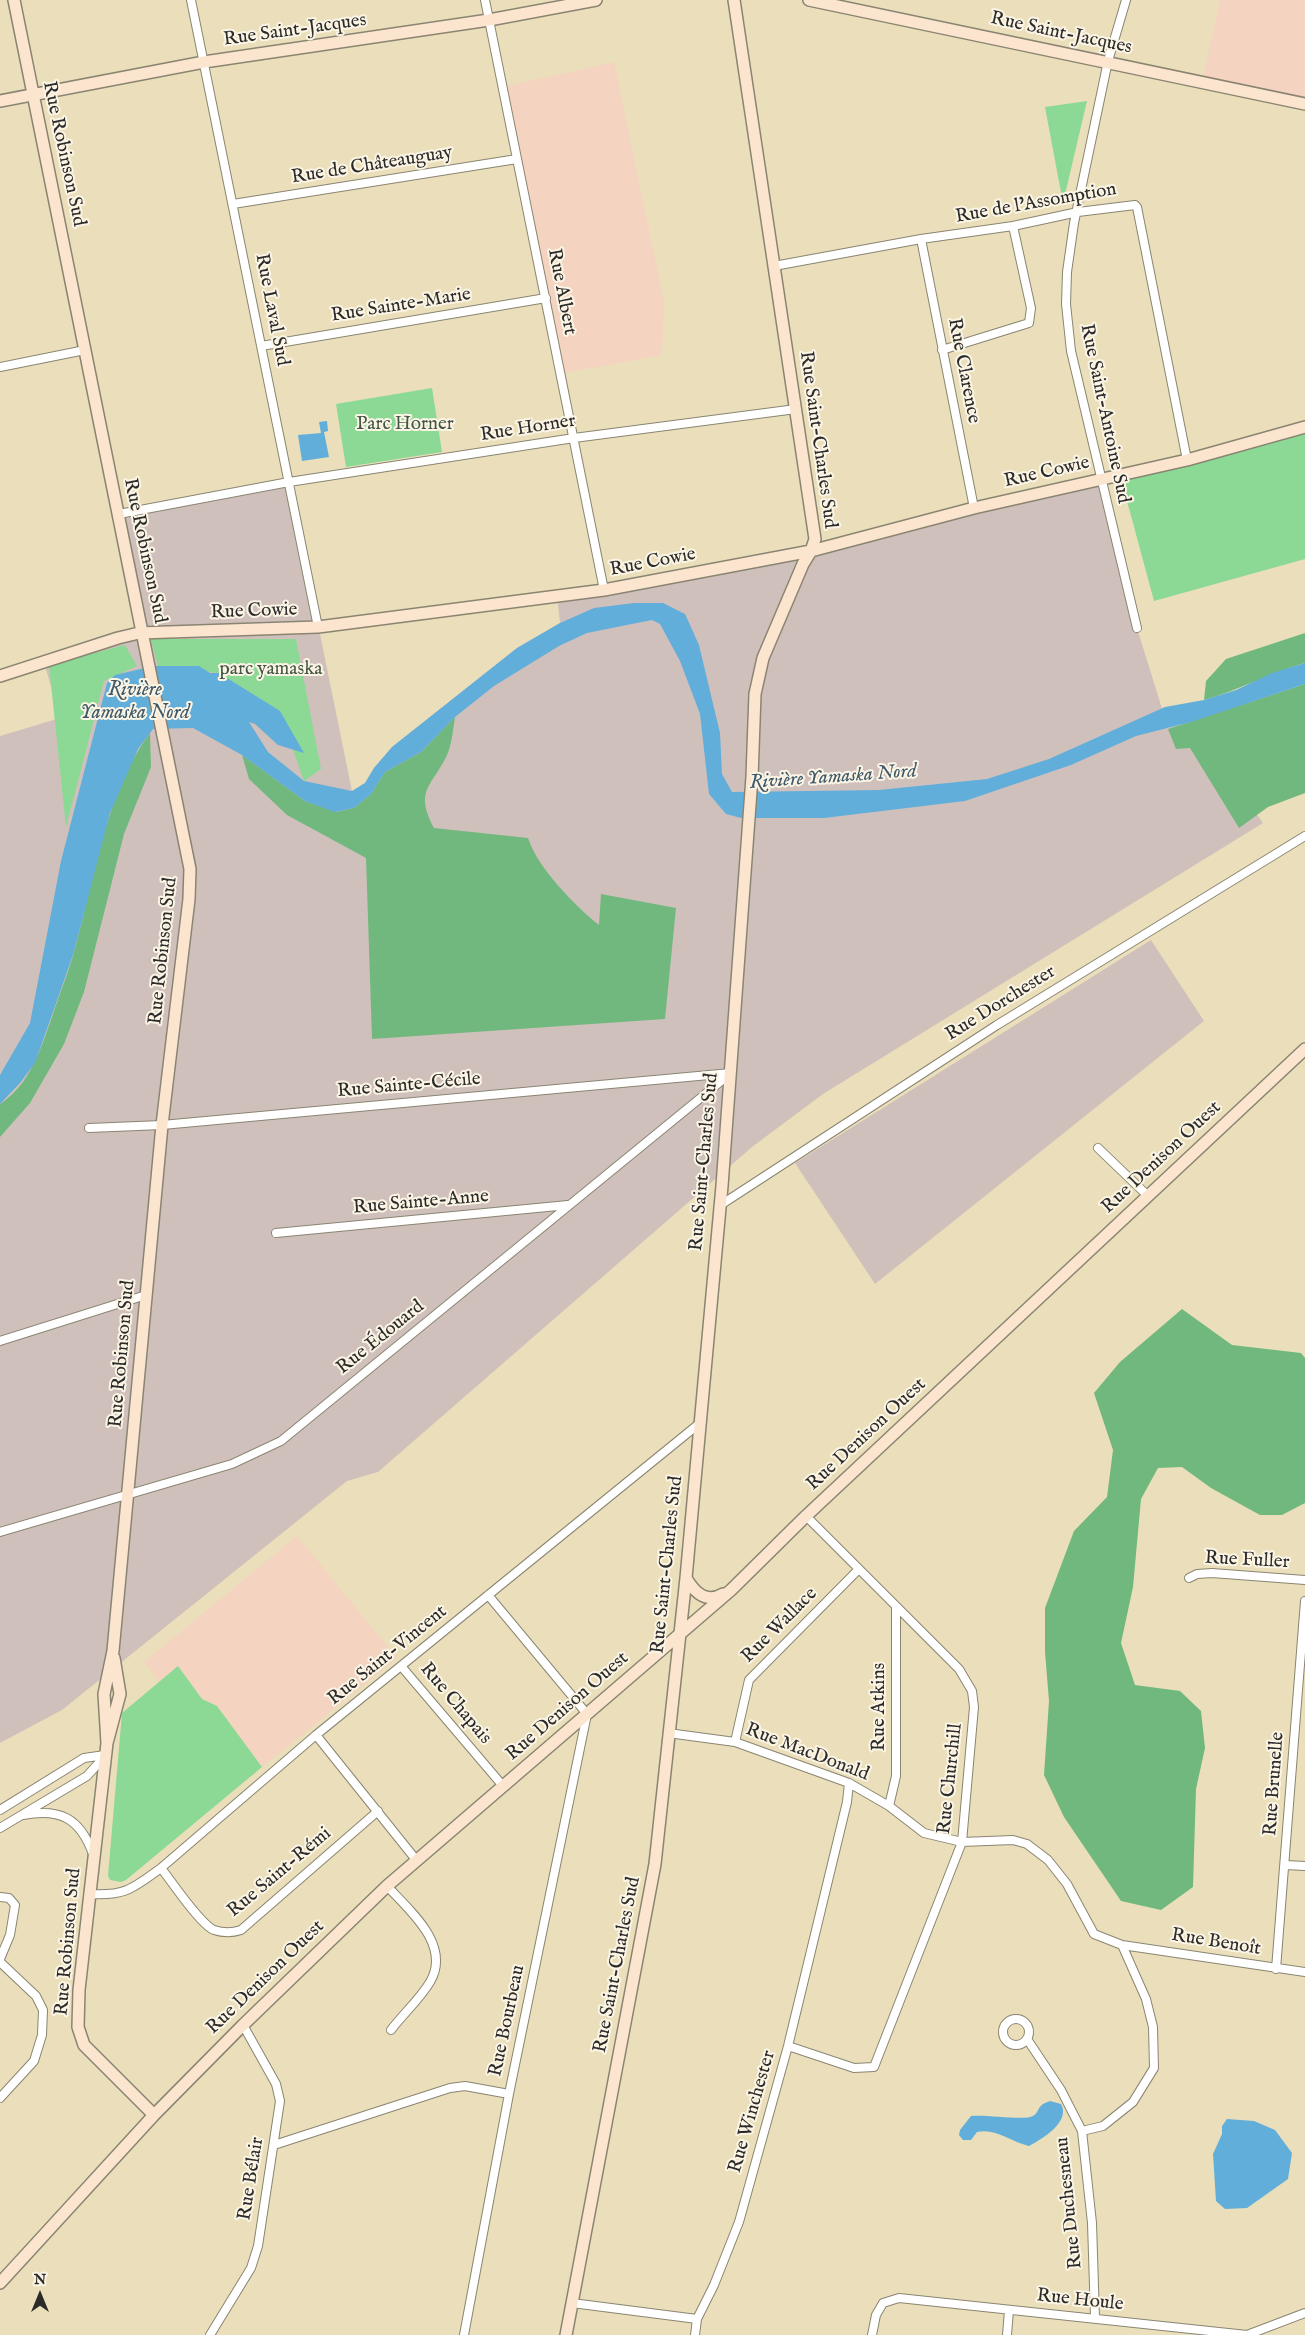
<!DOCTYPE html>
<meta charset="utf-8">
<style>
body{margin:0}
#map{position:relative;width:1305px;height:2335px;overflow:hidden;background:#eadfba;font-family:"IM FELL English",serif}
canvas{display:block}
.north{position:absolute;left:15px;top:2270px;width:50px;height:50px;-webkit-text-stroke:4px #fcf5e5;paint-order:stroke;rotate:0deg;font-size:14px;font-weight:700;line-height:20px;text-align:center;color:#2b2b2b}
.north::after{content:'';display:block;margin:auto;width:18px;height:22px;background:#2b2b2b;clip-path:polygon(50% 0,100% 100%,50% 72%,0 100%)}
</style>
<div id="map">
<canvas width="1305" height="2335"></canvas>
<div class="north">N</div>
</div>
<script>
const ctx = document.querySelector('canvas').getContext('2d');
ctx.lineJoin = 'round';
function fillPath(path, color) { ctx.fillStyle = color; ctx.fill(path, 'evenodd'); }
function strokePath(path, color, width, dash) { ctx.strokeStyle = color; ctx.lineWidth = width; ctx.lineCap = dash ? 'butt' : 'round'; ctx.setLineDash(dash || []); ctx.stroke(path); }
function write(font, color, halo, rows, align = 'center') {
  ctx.font = font + ' "IM FELL English",serif'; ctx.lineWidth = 4; ctx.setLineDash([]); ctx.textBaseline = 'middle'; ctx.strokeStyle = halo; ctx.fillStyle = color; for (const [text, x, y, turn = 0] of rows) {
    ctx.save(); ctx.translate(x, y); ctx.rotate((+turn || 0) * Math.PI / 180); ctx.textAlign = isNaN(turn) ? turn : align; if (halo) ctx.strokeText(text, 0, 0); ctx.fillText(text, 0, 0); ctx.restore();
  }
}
fillPath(new Path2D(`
 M1220 0H1305V105L1202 82Z
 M614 62 664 302 662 355 559 374 503 87Z
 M297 1536 397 1658 262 1767 217 1706 202 1699 178 1667 159 1681 144 1662Z`), '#f4d3c0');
fillPath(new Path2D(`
 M1101 479 1137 628 1168 728 1191 722 1263 823 823 1094 752 1147 378 1472 347 1481 62 1710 0 1743V736L60 718 44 662 143 633 119 514 289 482 352 791 365 783 374 768 392 747 517 648 560 623 557 597 748 562Z
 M1151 940 1204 1021 875 1284 795 1163Z`), '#d0c0bc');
fillPath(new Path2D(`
 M1087 101 1063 203 1045 107Z
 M432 388 442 452 346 467 336 404Z
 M1305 427V559L1154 601 1120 475Z
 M151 639H296L321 769 304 781 279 711 219 673 158 666Z
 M125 645 137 666 104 681 66 827 49 665Z
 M178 1666 202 1699 217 1706 262 1767 126 1880 121 1882 110 1880 108 1876 122 1713Z`), '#8cd895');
fillPath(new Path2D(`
 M1305 633V663C1270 673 1239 690 1204 700L1206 681 1226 659Z
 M1305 684V793L1268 807 1239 828 1190 748 1176 749 1168 729Z
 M455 717C453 729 452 744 447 755 432 787 414 789 434 828L528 838C537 867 575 906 599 925L601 894 676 908 665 1019 372 1039 366 858 287 815 249 779 242 755 305 801 336 812 354 808 371 794 385 772 421 752Z
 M150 733 151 767 124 834 84 992 64 1044 30 1103 0 1137V1104C30 1085 41 1048 52 1017 59 995 68 974 74 952 93 883 106 791 150 733Z
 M1182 1309 1232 1345 1301 1353 1305 1358V1503L1282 1515H1260L1211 1488 1182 1467 1158 1468 1141 1499 1133 1587 1121 1643 1135 1685 1180 1691 1201 1711 1205 1748 1196 1789 1193 1887 1161 1910 1121 1901 1064 1817 1044 1775 1049 1701 1045 1652V1608L1074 1531 1107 1497 1113 1450 1094 1393 1120 1362Z`), '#71b87e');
fillPath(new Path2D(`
 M327 421 328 431 324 432 329 457 302 461 298 435 321 433 319 422Z
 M634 603H663L685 614 699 645 720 733 722 774 732 792 879 790 987 779 1049 759 1165 707 1204 700 1236 690 1272 673 1305 663V684L1191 722 1136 736 1071 765 965 801 824 818H741L726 814 709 794 700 714 680 661 660 624 652 620 587 633 559 646 494 686 455 717 421 752 385 772 371 794 354 808 335 812 305 801 242 755 193 728 153 729 138 749 110 813 73 955 35 1063 20 1083 0 1104V1075L30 1023 61 861 107 683 115 675 153 666H199L210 673H219L280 711 304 753 278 745 255 724 249 722 268 752 304 781 352 791 365 783 374 768 392 747 517 648 560 623 594 608Z
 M1050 2101 1061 2104C1071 2122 1042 2139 1029 2146 1011 2142 996 2128 977 2132L971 2140H963L959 2135 960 2130 971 2116C985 2114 1025 2121 1033 2116 1041 2111 1035 2106 1050 2101Z
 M1227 2119 1254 2121 1275 2130 1292 2153 1288 2179 1247 2208 1225 2209 1216 2201 1213 2154 1222 2134V2126Z`), '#62aedb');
const street = new Path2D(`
 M191 0 318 627
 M485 0 604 590
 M1126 0 1108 61 1074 223 1067 272 1066 304 1071 351 1137 628
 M233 204 517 159
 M921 239 974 508
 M774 266 921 239 1013 226 1078 212 1135 205 1137 207 1187 460
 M261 346 546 298
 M942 350 1029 323 1031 308 1013 226
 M0 367 85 350
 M119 514 289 482 574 438 796 409
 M89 1128 162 1125 731 1073
 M1098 1148 1147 1195
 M719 1206 997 1025 1305 836
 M276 1233 568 1205
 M0 1341 146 1295
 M0 1532 232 1464 281 1441 731 1073
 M1189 1578 1197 1574 1212 1573 1305 1580
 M401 1666 503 1786
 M668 1733 735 1742 849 1783 889 1806 924 1833 962 1842 1013 1840 1027 1844 1048 1860 1067 1884 1094 1934 1122 1945 1146 1999 1153 2027 1154 2068 1133 2102 1103 2126 1082 2131
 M316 1735 417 1861
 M735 1742 749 1680 858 1570
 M889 1806 896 1776V1607
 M0 1810 84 1758 105 1755
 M23 1815C60 1808 80 1818 93 1854
 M0 1828 87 1776 105 1756
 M1286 1865 1305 1866
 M161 1868C172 1882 200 1924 214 1930 223 1933 232 1933 241 1930L378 1811
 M387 1886C409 1910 452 1945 430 1982 420 1999 403 2014 391 2030
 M91 1894C126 1896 133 1888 161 1868L316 1735 700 1423
 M0 1897 9 1898 15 1905 10 1935 0 1959
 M1122 1945 1305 1972
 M0 1962 36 1996 43 2010 42 2035 34 2061 0 2098
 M1276 1969 1305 1601
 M1003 2032a13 13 0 1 1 26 0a13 13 0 1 1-26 0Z
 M1027 2039 1061 2090 1082 2131 1092 2223 1095 2318
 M788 2046 854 2068 874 2067 962 1842 974 1707 972 1691 959 1669 806 1516
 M274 2145 450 2088 465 2086 509 2094
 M572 2303 697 2319 714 2285 739 2222 788 2046 847 1802 849 1783
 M210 2335 251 2268 258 2246 280 2101 276 2084 243 2025
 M464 2335 509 2094 587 1714 488 1595
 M695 2335 697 2319
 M872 2335 876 2315 883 2303 899 2298 1247 2335 1305 2313
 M1007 2335 1009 2310`);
const secondary = new Path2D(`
 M14 0 190 869 189 899 162 1125 113 1651 104 1694 107 1743
 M809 0 1305 104
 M0 101 204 62 489 20 596 0
 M0 676 118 638 139 633 318 627 604 590 811 551 974 508 1187 460 1305 427
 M686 1578C695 1593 706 1604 723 1594
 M114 1658 120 1694 107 1743 79 1990 78 2027 84 2045 154 2115
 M0 2283 154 2115 243 2025 387 1886 731 1590 806 1516 1305 1049
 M566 2335 655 1864 686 1578 722 1186 752 777 755 694 763 658 803 564 811 551 815 539 734 0`);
strokePath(street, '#8a8572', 10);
strokePath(secondary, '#8a8572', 14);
strokePath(street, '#fff', 8);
strokePath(secondary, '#fce5cf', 11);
write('19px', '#2b2b2b', '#fcf5e5', [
 ["Rue Saint-Jacques",295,31,-8],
 ["Rue Saint-Jacques",1061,34,12],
 ["Rue Robinson Sud",63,154,78],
 ["Rue de Châteauguay",372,166,-9],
 ["Rue de l'Assomption",1036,204,-10],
 ["Rue Albert",561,292,79],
 ["Rue Sainte-Marie",401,306,-9],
 ["Rue Laval Sud",271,310,79],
 ["Rue Clarence",963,371,79],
 ["Rue Saint-Antoine Sud",1104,414,78],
 ["Rue Horner",528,429,-9],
 ["Rue Saint-Charles Sud",817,440,82],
 ["Rue Cowie",1047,473,-13],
 ["Rue Robinson Sud",144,551,78],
 ["Rue Cowie",653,563,-11],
 ["Rue Cowie",254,612,-2],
 ["Rue Robinson Sud",164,951,-84],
 ["Rue Dorchester",1001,1004,-32],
 ["Rue Sainte-Cécile",409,1086,-5],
 ["Rue Denison Ouest",1162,1158,-43],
 ["Rue Saint-Charles Sud",705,1162,-85],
 ["Rue Sainte-Anne",421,1203,-5],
 ["Rue Édouard",381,1338,-39],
 ["Rue Robinson Sud",123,1354,-85],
 ["Rue Denison Ouest",867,1435,-43],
 ["Rue Fuller",1247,1561,3],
 ["Rue Saint-Charles Sud",668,1565,-84],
 ["Rue Wallace",780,1626,-45],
 ["Rue Saint-Vincent",388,1656,-39],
 ["Rue Chapais",455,1704,50],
 ["Rue Denison Ouest",568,1707,-41],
 ["Rue Atkins",880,1707,-90],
 ["Rue MacDonald",807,1753,21],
 ["Rue Churchill",951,1779,-84],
 ["Rue Brunelle",1275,1784,-86],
 ["Rue Saint-Rémi",280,1873,-40],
 ["Rue Robinson Sud",69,1942,-85],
 ["Rue Benoît",1216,1943,9],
 ["Rue Saint-Charles Sud",618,1965,-79],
 ["Rue Denison Ouest",266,1978,-44],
 ["Rue Bourbeau",508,2021,-78],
 ["Rue Winchester",753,2112,-74],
 ["Rue Bélair",252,2179,-81],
 ["Rue Duchesneau",1070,2203,-96],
 ["Rue Houle",1080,2301,6]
]);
write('19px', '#435646', '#fcf5e5', [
 ["Parc Horner",405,425],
 ["parc yamaska",271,670]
]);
write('italic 20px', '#3e5969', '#fcf5e5', [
 ["Rivière",135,691],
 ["Yamaska Nord",135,714],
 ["Rivière Yamaska Nord",833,778,-4]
]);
</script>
